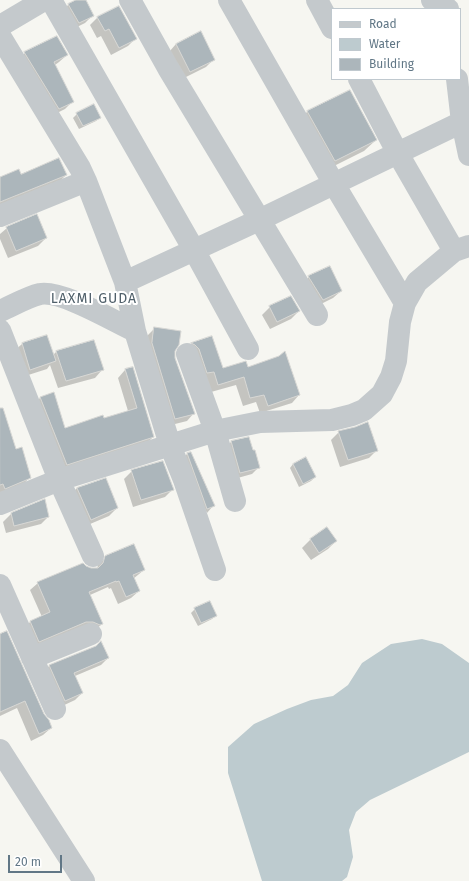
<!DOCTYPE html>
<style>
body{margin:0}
#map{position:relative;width:469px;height:881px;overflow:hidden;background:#f6f6f1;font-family:"Fira Sans",sans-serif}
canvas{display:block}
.legend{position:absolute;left:331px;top:8px;width:130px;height:72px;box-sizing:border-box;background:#fff;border:1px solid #c0c9cf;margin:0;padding:5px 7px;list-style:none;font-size:12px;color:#617786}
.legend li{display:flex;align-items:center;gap:8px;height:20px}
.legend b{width:20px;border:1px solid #c0c9cf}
.scale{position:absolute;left:8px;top:855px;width:54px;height:18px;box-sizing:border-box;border:2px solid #617786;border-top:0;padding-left:5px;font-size:12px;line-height:14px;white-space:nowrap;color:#617786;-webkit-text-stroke:3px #fff;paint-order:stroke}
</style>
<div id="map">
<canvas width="469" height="881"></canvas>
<ul class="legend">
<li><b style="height:5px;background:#c4c9cc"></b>Road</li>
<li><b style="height:11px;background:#bdcbcf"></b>Water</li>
<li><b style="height:11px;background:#acb6bb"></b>Building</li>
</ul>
<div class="scale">20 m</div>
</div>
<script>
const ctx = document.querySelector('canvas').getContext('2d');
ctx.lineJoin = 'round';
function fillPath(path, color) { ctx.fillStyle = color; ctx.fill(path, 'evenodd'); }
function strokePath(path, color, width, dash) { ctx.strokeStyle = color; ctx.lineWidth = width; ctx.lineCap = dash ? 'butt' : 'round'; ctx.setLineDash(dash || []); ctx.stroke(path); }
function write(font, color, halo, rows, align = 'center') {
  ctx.font = font + ' "Fira Sans",sans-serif'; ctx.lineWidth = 4; ctx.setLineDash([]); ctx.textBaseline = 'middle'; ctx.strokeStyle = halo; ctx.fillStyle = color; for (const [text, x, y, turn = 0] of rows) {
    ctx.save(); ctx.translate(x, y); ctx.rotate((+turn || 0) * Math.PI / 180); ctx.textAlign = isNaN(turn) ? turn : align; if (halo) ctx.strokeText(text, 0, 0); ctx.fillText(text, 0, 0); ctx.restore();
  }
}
fillPath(new Path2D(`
 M422 639 442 644 469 663V752L370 800 356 812 349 830 353 857 347 877 342 881H262L228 773V747L254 724 287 709 311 700 333 696 348 685 362 663 391 644Z`), '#bdcbcf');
fillPath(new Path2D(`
 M78 0H85L92 16 85 23 71 30 61 13 68 5Z
 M98 17 136 38 128 46 111 55 101 36 97 38 90 25Z
 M176 44 214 59 206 67 182 79 169 52Z
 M25 53 67 55 59 62 55 65 73 101 65 109 51 116 17 61Z
 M350 91 376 140 364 151 324 171 296 123 307 112Z
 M77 114 99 118 96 121 79 129 73 118Z
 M20 175H66L58 183 0 206V178Z
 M7 228 46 238 38 246 8 258 0 239V234Z
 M309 277 341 291 333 298 315 307 301 285Z
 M270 307 299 311 291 319 270 329 262 315Z
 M155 328 174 351V358L194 413 187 421 167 426 147 336Z
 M46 336 53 355 56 352 102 370 95 378 58 388 50 365 47 369 22 377 14 351 22 344Z
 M211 337 222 369 247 368 279 357 299 395 292 403 260 413 256 402 243 406 236 385 211 392 184 351 192 343Z
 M125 370 153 437 146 444 59 472 32 405 40 398 53 393 64 429 128 411 118 378Z
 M0 432 16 450 29 478 22 486 0 494Z
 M339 432 377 450 369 458 340 467 331 440Z
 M231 442 258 468 252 474 234 479 225 448Z
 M191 453 213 506 207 513 180 461 187 454Z
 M293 464 315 477 311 481 299 487 290 468Z
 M132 471 173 489 165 497 133 507 124 479Z
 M105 480 117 508 109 516 83 527 69 496 77 488Z
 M11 514 48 517 41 524 6 533 3 522Z
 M327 529 336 541 328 549 311 560 302 548 310 540Z
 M106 557 144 570 133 579 139 591 131 598 118 604 111 588 109 589 108 587 90 595 102 624 94 631 31 649 23 630 30 622 42 617 30 590 38 583 97 569 98 565Z
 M195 609 216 615 212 619 198 626 191 613Z
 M0 636 51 728 43 735 31 741 17 708 0 716Z
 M108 658 101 665 75 676 82 693 75 700 58 708 43 672 50 665Z`), '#0003');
const building = new Path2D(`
 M76 0H86L94 16 79 23 68 4Z
 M119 6 137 39 119 48 109 29 105 31 97 17Z
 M201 31 215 60 190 72 176 44Z
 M57 36 68 55 54 62 74 102 59 109 24 52Z
 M350 90 377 140 335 161 307 111Z
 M94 104 101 118 83 126 76 113Z
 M59 158 67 175 0 202V177L19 169 21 174Z
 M37 214 47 238 16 251 6 227Z
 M330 266 342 291 323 300 308 276Z
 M291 296 300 311 277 322 269 306Z
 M154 327 181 331 179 345 175 351V358L195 414 175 419 152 343Z
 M47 335 56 361 30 370 22 343Z
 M212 336 223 368 246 361 248 367 279 356 285 351 300 395 268 406 264 395 250 398 244 377 218 385 214 372 207 373 199 349 195 345 191 343Z
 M94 340 104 370 66 381 56 351Z
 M133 367 154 437 67 465 40 397 54 392 65 428 103 415 104 418 137 408 125 369Z
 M0 408H3L16 449 22 447 31 478 5 489 3 484 0 485Z
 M368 422 378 451 348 460 338 431 355 427Z
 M249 437 253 450H255L260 468 240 473 231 441Z
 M191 452 215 506 207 509 187 453Z
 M306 457 316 477 303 484 293 464Z
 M163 461 174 490 141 500 131 470Z
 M106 478 118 508 91 520 77 488Z
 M45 499 49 517 14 526 11 513Z
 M327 527 337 541 319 553 310 539Z
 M134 544 145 570 133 575 140 591 126 597 119 581 116 582V581L89 592 103 624 100 625 93 622H86L39 642 30 621 50 612 37 582 83 563 86 566 91 568H98L103 563 105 556Z
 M210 601 217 616 201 623 194 608Z
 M7 631 44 714 49 720 52 728 39 734 25 701 0 712V634Z
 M101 641 109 658 74 673 83 693 65 701 49 665 96 646Z`);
fillPath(building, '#acb6bb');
strokePath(building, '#d7d7d4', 1);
strokePath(new Path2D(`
 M51 0 194 250 248 349
 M130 0 168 68 317 315
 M229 0 334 184 405 303
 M317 0 332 28
 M432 0 448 9
 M0 26 44 0
 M0 36 80 168 86 181 125 282 135 331 170 445 184 480 215 570
 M359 79 397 152 454 251
 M457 79 462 122 469 155
 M0 216 86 181
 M125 282 259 220 462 122
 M0 311C12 306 27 297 40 294 62 290 113 321 135 331
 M0 330 59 480 93 556
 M187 354 215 431 235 501
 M0 504 59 480 215 431 260 422 332 420 352 415 364 410 382 394 391 377 396 361 400 322 405 303 417 282 454 251 469 246
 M0 585 55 709
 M32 658 91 634
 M0 750 84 881`), '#c4c9cc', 22);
ctx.letterSpacing = '1px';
write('14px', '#50606a', '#fff', [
 ["LAXMI GUDA",94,299]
]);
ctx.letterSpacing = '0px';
</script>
